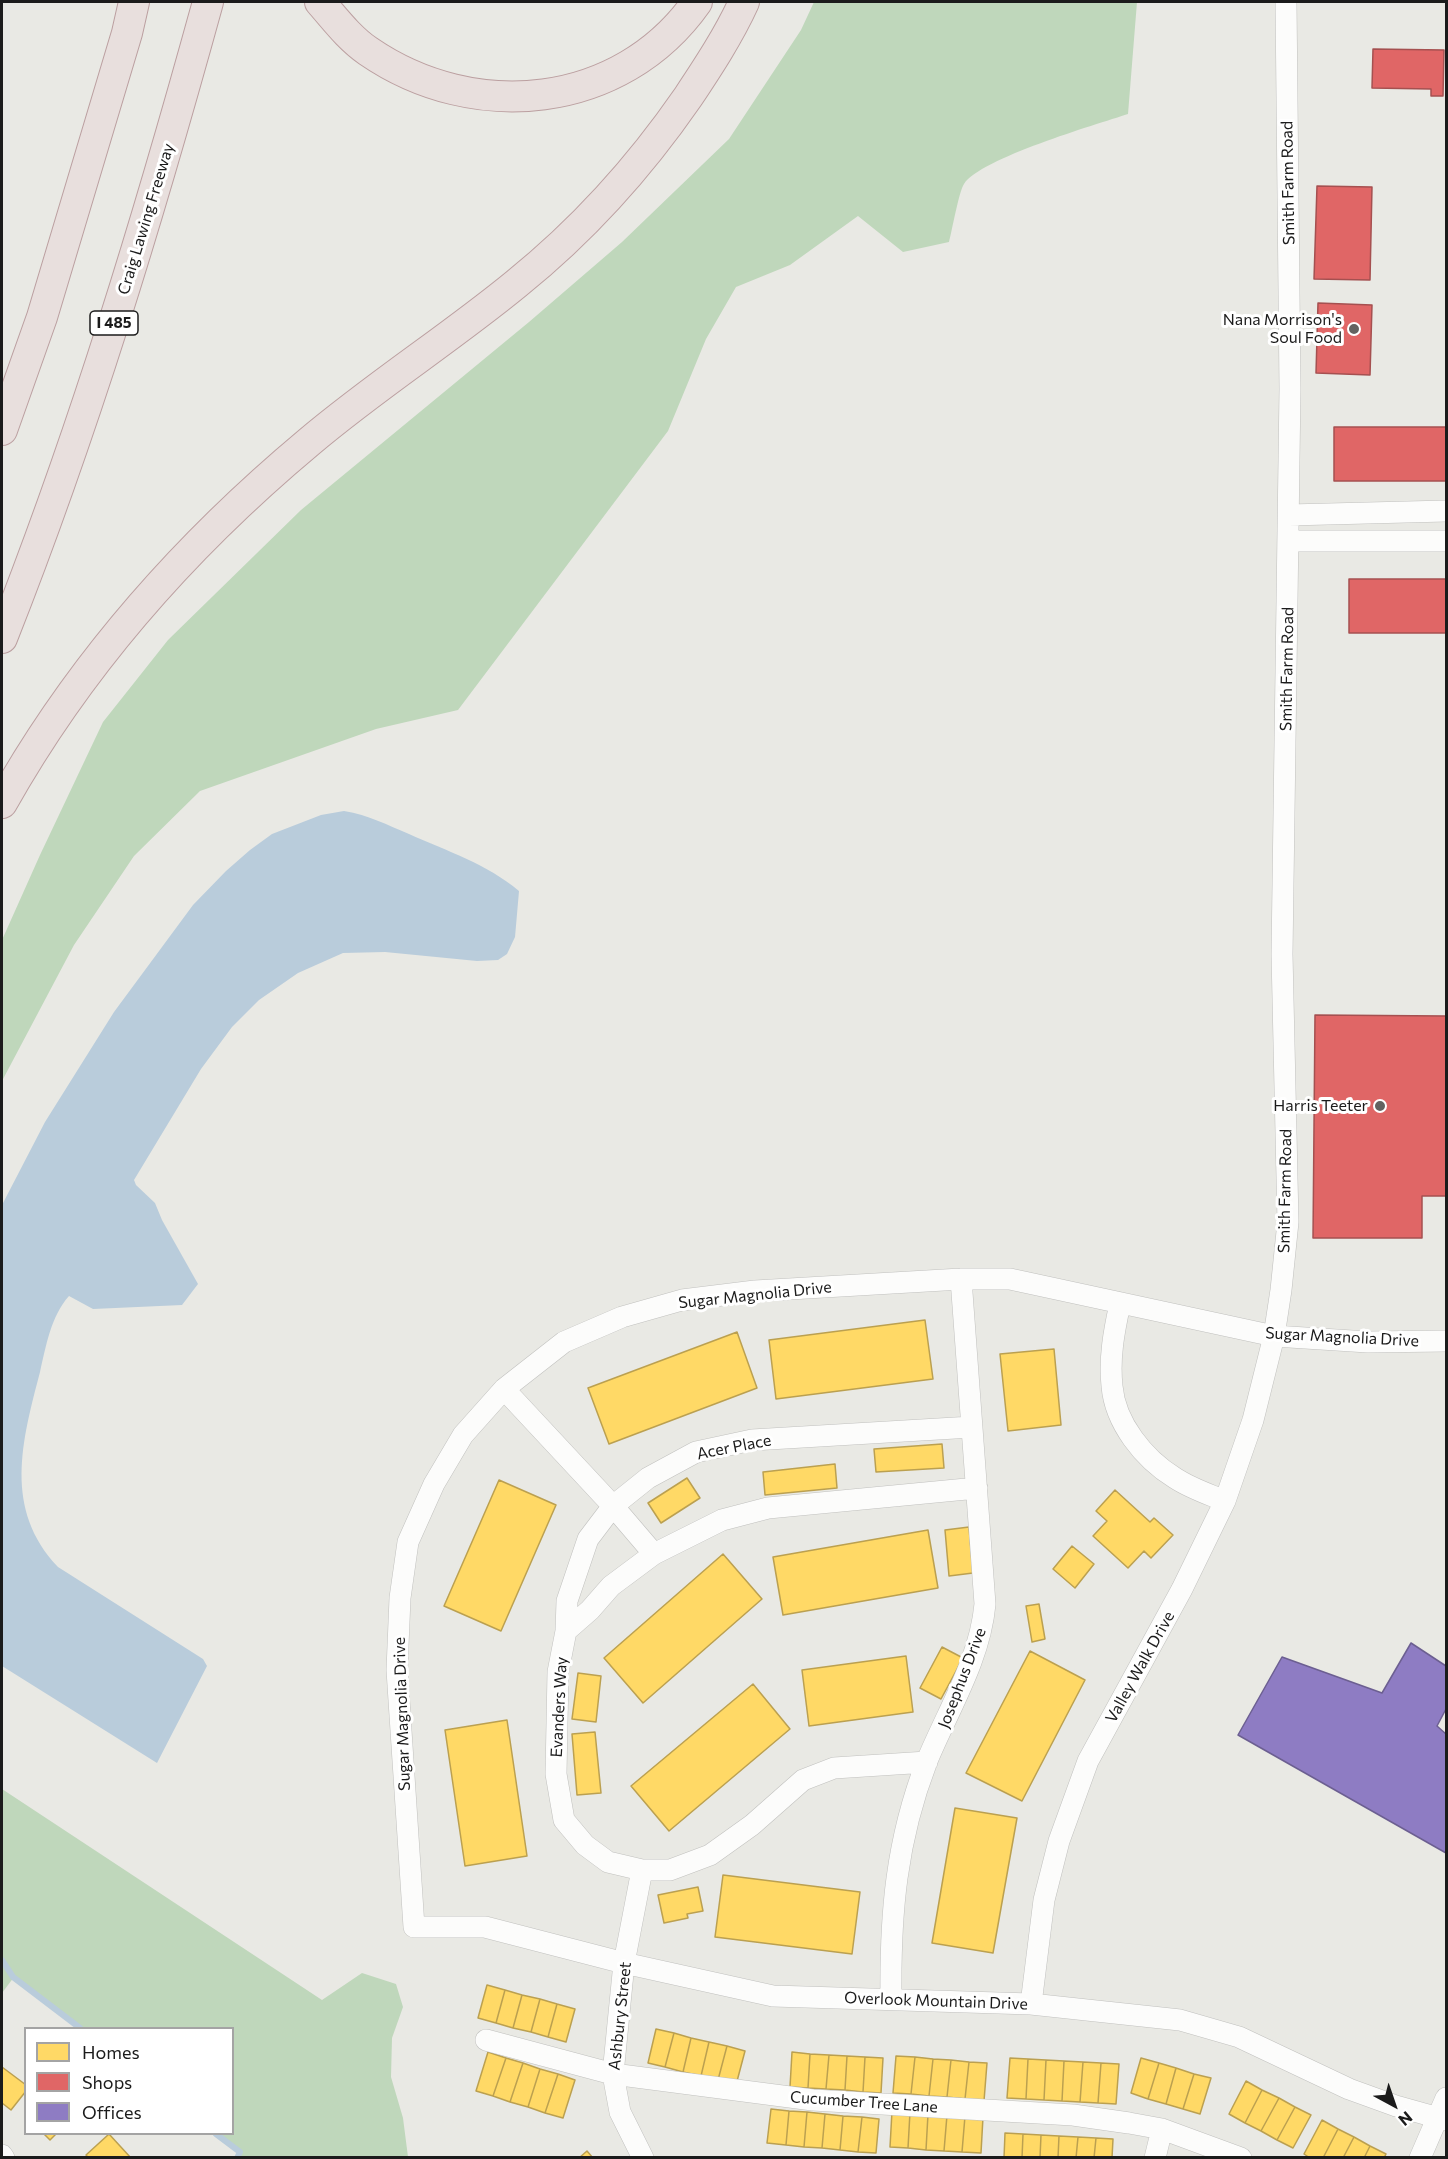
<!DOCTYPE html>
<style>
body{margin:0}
#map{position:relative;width:1448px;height:2159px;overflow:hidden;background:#e9e9e4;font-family:Commissioner,sans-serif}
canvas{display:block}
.frame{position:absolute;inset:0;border:3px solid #1b1b1b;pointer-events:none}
.legend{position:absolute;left:24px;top:2027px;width:210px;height:108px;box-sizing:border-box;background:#fff;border:2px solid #a4a4a4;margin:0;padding:8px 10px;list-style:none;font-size:18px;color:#1b1b1b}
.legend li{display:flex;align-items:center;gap:12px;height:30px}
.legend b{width:30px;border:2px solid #a4a4a4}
.north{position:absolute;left:1364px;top:2075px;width:60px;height:60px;-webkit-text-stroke:4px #fff;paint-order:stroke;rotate:140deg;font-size:16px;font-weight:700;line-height:24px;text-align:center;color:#1b1b1b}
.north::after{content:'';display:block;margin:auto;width:21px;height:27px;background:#1b1b1b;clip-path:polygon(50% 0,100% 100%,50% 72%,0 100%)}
</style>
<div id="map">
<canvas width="1448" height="2159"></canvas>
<div class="frame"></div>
<ul class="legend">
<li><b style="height:16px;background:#ffd966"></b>Homes</li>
<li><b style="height:16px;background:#e06666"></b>Shops</li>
<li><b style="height:16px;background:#8e7cc3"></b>Offices</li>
</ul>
<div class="north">N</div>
</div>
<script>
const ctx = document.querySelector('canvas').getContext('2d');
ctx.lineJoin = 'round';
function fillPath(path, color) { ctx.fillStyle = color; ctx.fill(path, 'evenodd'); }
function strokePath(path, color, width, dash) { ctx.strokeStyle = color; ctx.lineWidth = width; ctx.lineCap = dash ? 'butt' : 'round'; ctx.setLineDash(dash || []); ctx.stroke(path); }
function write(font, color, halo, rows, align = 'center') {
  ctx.font = font + ' Commissioner,sans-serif'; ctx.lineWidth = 6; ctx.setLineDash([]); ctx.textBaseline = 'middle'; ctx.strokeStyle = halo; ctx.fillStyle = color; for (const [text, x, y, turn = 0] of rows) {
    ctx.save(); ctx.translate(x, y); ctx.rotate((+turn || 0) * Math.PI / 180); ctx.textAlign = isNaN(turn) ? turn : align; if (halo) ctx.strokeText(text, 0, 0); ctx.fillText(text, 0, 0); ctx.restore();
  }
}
fillPath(new Path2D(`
 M814 2H1137L1128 114C1095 125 981 158 964 184 959 191 952 231 949 242L903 252 858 216 790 265 736 287 706 339 668 431 458 710 376 729 200 791 134 856 74 945 2 1081V940L40 855 103 722 168 640 301 510 529 322 622 242 729 139 801 30Z
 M2 1789 322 2000 362 1973 396 1984 403 2007 392 2038 391 2077 403 2118 408 2157H237L240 2152 216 2134H232V2028H80L14 1977 2 1993Z`), '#bfd7bb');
fillPath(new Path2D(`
 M344 811C369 815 387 825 409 834 447 851 487 864 519 891L515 937 507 954 498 960 477 961 385 952 343 953 298 973 259 1000 232 1027 201 1069 134 1180 136 1185 155 1203 162 1220 198 1284 182 1305 93 1309 69 1296C51 1316 46 1346 40 1372 22 1441 3 1509 58 1567L203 1659 207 1666 157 1763 2 1666V1205L45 1122 114 1012 193 905 226 871 250 850 272 834 321 815Z`), '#b9ccdb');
const homes = new Path2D(`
 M925 1320 933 1379 776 1399 769 1340Z
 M737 1332 757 1388 609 1444 588 1388Z
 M1054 1349 1061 1425 1008 1431 1000 1354Z
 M942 1444 944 1468 876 1472 874 1449Z
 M835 1464 837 1488 765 1495 763 1472Z
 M687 1478 700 1498 661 1523 648 1503Z
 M499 1480 556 1505 501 1631 444 1606Z
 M1115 1490 1150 1522 1154 1518 1173 1535 1151 1558 1144 1551 1128 1568 1093 1536 1107 1521 1096 1511Z
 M969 1527 973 1573 949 1576 945 1530Z
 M928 1530 938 1588 783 1615 773 1557Z
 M1072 1546 1094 1564 1075 1588 1053 1569Z
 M723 1554 762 1599 643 1703 604 1658Z
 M1039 1604 1045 1639 1032 1642 1026 1606Z
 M942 1647 963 1658 941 1699 920 1688Z
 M1030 1651 1085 1680 1022 1801 966 1773Z
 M906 1656 913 1712 809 1726 802 1670Z
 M578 1673 601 1676 596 1722 572 1719Z
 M753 1684 790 1729 669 1831 631 1786Z
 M507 1720 527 1856 465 1866 445 1730Z
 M595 1732 601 1793 577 1795 572 1734Z
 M955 1808 1017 1818 993 1953 932 1943Z
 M723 1875 860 1892 852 1954 715 1937Z
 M698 1887 703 1911 687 1914 688 1918 664 1923 658 1895Z
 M487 1985 505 1990 496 2023 478 2018Z
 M505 1990 522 1995 513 2028 496 2023Z
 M522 1995 540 1999 531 2032 513 2028Z
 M540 1999 557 2004 548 2037 531 2032Z
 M557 2004 575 2009 566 2042 548 2037Z
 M656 2029 674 2033 665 2067 648 2063Z
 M674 2033 691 2038 683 2072 665 2067Z
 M691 2038 709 2042 701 2076 683 2072Z
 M709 2042 727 2046 718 2080 701 2076Z
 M727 2046 745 2051 736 2085 718 2080Z
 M488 2052 506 2058 493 2096 476 2091Z
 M792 2052 810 2054 808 2088 790 2087Z
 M810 2054 829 2055 826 2089 808 2088Z
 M829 2055 847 2056 845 2090 826 2089Z
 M847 2056 865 2057 863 2092 845 2090Z
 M896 2056 915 2057 911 2094 893 2093Z
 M865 2057 883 2058 881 2093 863 2092Z
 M915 2057 933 2059 929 2096 911 2094Z
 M506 2058 523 2063 510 2102 493 2096Z
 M1010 2058 1028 2059 1026 2099 1007 2098Z
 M1141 2058 1159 2063 1148 2099 1131 2093Z
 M933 2059 951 2060 947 2097 929 2096Z
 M1028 2059 1046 2060 1044 2100 1026 2099Z
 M951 2060 969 2062 965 2099 947 2097Z
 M1046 2060 1064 2061 1062 2101 1044 2100Z
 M1064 2061 1083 2062 1080 2102 1062 2101Z
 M969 2062 987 2063 984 2101 965 2099Z
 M1083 2062 1101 2063 1098 2103 1080 2102Z
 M523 2063 540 2069 528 2107 510 2102Z
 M1101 2063 1119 2064 1116 2104 1098 2103Z
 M1159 2063 1176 2068 1166 2104 1148 2099Z
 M2 2067 26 2085V2091L11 2110 2 2103Z
 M1176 2068 1194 2074 1183 2109 1166 2104Z
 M540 2069 558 2074 545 2113 528 2107Z
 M558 2074 575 2080 563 2118 545 2113Z
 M1194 2074 1211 2078 1200 2114 1183 2109Z
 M1246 2081 1262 2090 1245 2123 1229 2114Z
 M1262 2090 1279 2098 1261 2131 1245 2123Z
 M1279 2098 1295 2107 1277 2140 1261 2131Z
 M1295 2107 1311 2115 1293 2148 1277 2140Z
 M771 2109 789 2111 786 2145 767 2143Z
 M789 2111 807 2112 804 2147 786 2145Z
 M892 2111 910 2112 908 2148 890 2147Z
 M807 2112 825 2114 822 2148 804 2147Z
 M910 2112 928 2114 926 2150 908 2148Z
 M825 2114 843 2116 840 2150 822 2148Z
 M928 2114 947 2115 944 2151 926 2150Z
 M947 2115 965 2116 962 2152 944 2151Z
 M843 2116 862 2117 858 2152 840 2150Z
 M965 2116 983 2117 981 2153 962 2152Z
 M862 2117 879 2119 876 2153 858 2152Z
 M1322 2120 1338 2129 1323 2158H1310L1304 2154Z
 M1338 2129 1354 2137 1343 2158H1323Z
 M1005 2133 1023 2134 1022 2158H1004Z
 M44 2134H56L50 2140Z
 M109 2134 131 2158H89L86 2155Z
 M1023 2134 1041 2135 1040 2158H1022Z
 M1041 2135 1059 2136 1058 2158H1040Z
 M1059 2136 1078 2137 1076 2158H1058Z
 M1078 2137 1096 2138 1094 2158H1076Z
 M1354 2137 1370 2146 1364 2158H1343Z
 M1096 2138 1113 2139 1112 2158H1094Z
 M1370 2146 1386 2154 1384 2158H1364Z
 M587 2151 593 2158H579Z`);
fillPath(homes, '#ffd966');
strokePath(homes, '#bba050', 1.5);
const shops = new Path2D(`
 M1373 49 1444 50 1443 96H1431V89L1372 88Z
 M1317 186 1372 187 1370 280 1314 279Z
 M1318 303 1372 305 1370 375 1316 373Z
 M1334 427H1446V481H1334Z
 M1349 579H1446V633H1349Z
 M1315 1015 1446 1016V1196H1422V1238H1313Z`);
fillPath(shops, '#e06666');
strokePath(shops, '#a55050', 1.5);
const offices = new Path2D(`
 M1411 1643 1446 1666V1709L1437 1726 1446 1734V1853L1238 1735 1282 1657 1382 1693Z`);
fillPath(offices, '#8e7cc3');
strokePath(offices, '#6c5f91', 1.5);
strokePath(new Path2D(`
 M2 1960 13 1977 80 2028
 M216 2134 240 2152 237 2158`), '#b9ccdb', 6);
const minor = new Path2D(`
 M1289 515 1446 511
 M1288 541H1446
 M1120 1304C1114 1331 1109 1358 1112 1386 1115 1423 1144 1459 1175 1478 1190 1488 1208 1494 1225 1501
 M1446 1341 1368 1342 1274 1336 1010 1279H961L755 1291 682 1300 622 1317 564 1342 504 1389 463 1435 434 1484 408 1542 400 1598 397 1670 414 1927H485L624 1963 773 1996 1031 2004 1180 2020 1239 2037 1349 2089 1396 2106 1446 2120
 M504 1389 613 1506 654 1554
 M566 1631 567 1601 588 1539 613 1506 648 1478 696 1452 752 1440 972 1427
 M927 1762 834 1768 803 1780 752 1825 710 1855 670 1870H642L608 1862 585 1845 564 1820 556 1774 558 1672 566 1631 590 1610 611 1586 654 1554 722 1520 768 1508 977 1488
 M642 1870 624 1963 613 2074 620 2112 643 2158
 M891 1999C890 1914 896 1841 927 1761 948 1710 980 1660 985 1604L961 1279
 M1031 2004 1044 1900 1059 1841 1088 1761 1182 1589 1225 1501 1253 1420 1274 1336 1281 1290 1288 1222 1282 954 1290 389 1286 2
 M486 2040 613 2074 813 2100 1073 2115 1129 2123 1162 2129 1241 2158
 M2 2155 4 2158
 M1155 2158 1162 2129
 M1420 2158 1446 2098`);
const highway = new Path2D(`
 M320 2C335 19 349 38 368 51 474 124 621 110 697 2
 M2 430 42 317 127 33 134 2
 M2 638C84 431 149 216 208 2
 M2 803C80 664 187 544 309 442 375 386 449 339 516 284 583 230 639 168 688 97 708 67 729 35 744 2`);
strokePath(minor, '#c0c0be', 22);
strokePath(highway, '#bb9fa0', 32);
strokePath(minor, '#fcfcfb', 21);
strokePath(highway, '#e8dfdd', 30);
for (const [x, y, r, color] of [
 [1354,329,6,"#636361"],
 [1380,1106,6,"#636361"]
]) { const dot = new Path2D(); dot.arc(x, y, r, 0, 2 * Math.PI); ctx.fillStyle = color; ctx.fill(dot); strokePath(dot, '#fff', 2); }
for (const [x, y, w] of [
 [114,323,48]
]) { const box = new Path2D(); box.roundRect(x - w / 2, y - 12, w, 24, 4.5); ctx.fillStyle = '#fff'; ctx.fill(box); strokePath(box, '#1b1b1b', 1.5); }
write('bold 15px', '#1b1b1b', null, [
 ["I 485",114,323]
]);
write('16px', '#1b1b1b', '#fff', [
 ["Smith Farm Road",1288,183,-91],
 ["Craig Lawing Freeway",146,219,-73],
 ["Smith Farm Road",1287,669,-89],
 ["Smith Farm Road",1285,1191,-89],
 ["Sugar Magnolia Drive",755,1295,-6],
 ["Sugar Magnolia Drive",1342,1337,3],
 ["Acer Place",734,1447,-11],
 ["Valley Walk Drive",1140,1667,-61],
 ["Josephus Drive",962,1678,-69],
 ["Evanders Way",559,1707,-87],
 ["Sugar Magnolia Drive",402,1714,-92],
 ["Overlook Mountain Drive",936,2001,2],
 ["Ashbury Street",620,2016,-84],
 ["Cucumber Tree Lane",864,2102,4]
]);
write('16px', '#1b1b1b', '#fff', [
 ["Nana Morrison's",1342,320],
 ["Soul Food",1342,338],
 ["Harris Teeter",1368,1106]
], 'right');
</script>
